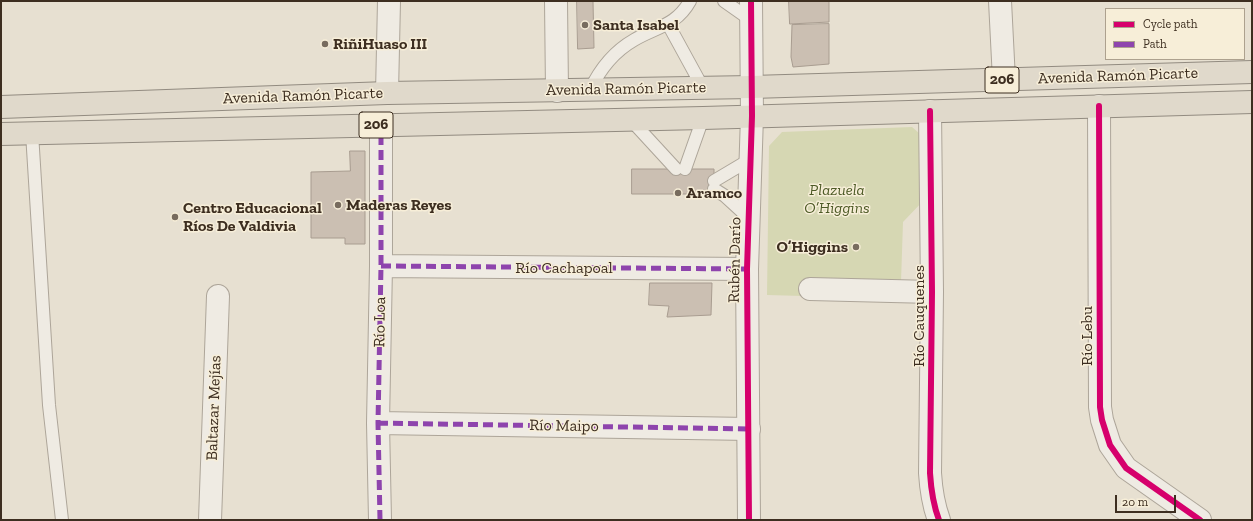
<!DOCTYPE html>
<meta charset="utf-8">
<style>
body{margin:0}
#map{position:relative;width:1253px;height:521px;overflow:hidden;background:#e7e0d1;font-family:"Zilla Slab",serif}
canvas{display:block}
.frame{position:absolute;inset:0;border:2px solid #3d2e20;pointer-events:none}
.legend{position:absolute;left:1105px;top:8px;width:140px;height:52px;box-sizing:border-box;background:#f7eed8;border:1px solid #ada18e;margin:0;padding:5px 7px;list-style:none;font-size:12px;color:#3d2e20}
.legend li{display:flex;align-items:center;gap:8px;height:20px}
.legend b{width:20px;border:1px solid #ada18e}
.scale{position:absolute;left:1115px;top:495px;width:61px;height:18px;box-sizing:border-box;border:2px solid #3d2e20;border-top:0;padding-left:5px;font-size:12px;line-height:14px;white-space:nowrap;color:#3d2e20;-webkit-text-stroke:3px #f7eed8;paint-order:stroke}
</style>
<div id="map">
<canvas width="1253" height="521"></canvas>
<div class="frame"></div>
<ul class="legend">
<li><b style="height:5px;background:#d6006c"></b>Cycle path</li>
<li><b style="height:5px;background:#8e44ad"></b>Path</li>
</ul>
<div class="scale">20 m</div>
</div>
<script>
const ctx = document.querySelector('canvas').getContext('2d');
ctx.lineJoin = 'round';
function fillPath(path, color) { ctx.fillStyle = color; ctx.fill(path, 'evenodd'); }
function strokePath(path, color, width, dash) { ctx.strokeStyle = color; ctx.lineWidth = width; ctx.lineCap = dash ? 'butt' : 'round'; ctx.setLineDash(dash || []); ctx.stroke(path); }
function write(font, color, halo, rows, align = 'center') {
  ctx.font = font + ' "Zilla Slab",serif'; ctx.lineWidth = 3; ctx.setLineDash([]); ctx.textBaseline = 'middle'; ctx.strokeStyle = halo; ctx.fillStyle = color; for (const [text, x, y, turn = 0] of rows) {
    ctx.save(); ctx.translate(x, y); ctx.rotate((+turn || 0) * Math.PI / 180); ctx.textAlign = isNaN(turn) ? turn : align; if (halo) ctx.strokeText(text, 0, 0); ctx.fillText(text, 0, 0); ctx.restore();
  }
}
fillPath(new Path2D(`
 M912 127 927 140 925 199 903 222 901 282 803 296 767 295 769 146 782 132Z`), '#d6d7b3');
const building = new Path2D(`
 M577 1H593L594 48 578 49Z
 M789 1H829V22L790 24Z
 M829 24V64L793 67 791 57 792 25Z
 M350 151H365V244H345V238H311V172L350 171Z
 M632 169H714V194H632Z
 M650 283H712L711 315 667 317 669 306 649 305Z`);
fillPath(building, '#cbbfb2');
strokePath(building, '#a89c90', 1);
const service = new Path2D(`
 M724 1 751 20
 M668 24 703 88
 M590 90C600 69 613 52 634 40 656 27 676 26 690 1
 M630 119 676 169
 M32 133 49 405 62 520
 M685 169 703 118
 M714 181 751 159
 M714 189 725 196 749 218`);
const minor = new Path2D(`
 M556 1 557 91
 M1000 1 1004 80
 M387 93 389 1
 M1099 106 1100 407 1102 420 1110 445 1126 468 1200 520
 M930 111 932 292 930 473C931 489 933 504 939 520
 M381 266 747 269
 M810 289 932 292
 M378 423 749 429
 M210 520 218 296
 M380 520 378 423 381 266V125`);
const tertiary = new Path2D(`
 M749 520 747 269 752 116 751 1`);
const trunk = new Path2D(`
 M1 107 387 93 752 87 1252 72
 M1 134 703 118 1252 102`);
strokePath(service, '#ada599', 14);
strokePath(minor, '#ada599', 24);
strokePath(tertiary, '#ada599', 24);
strokePath(trunk, '#928b80', 24);
strokePath(service, '#efebe3', 12);
strokePath(minor, '#efebe3', 22);
strokePath(tertiary, '#efebe3', 22);
strokePath(trunk, '#e0d9cb', 22);
strokePath(new Path2D(`
 M381 266 747 269
 M378 423 749 429
 M380 520 378 423 381 266V125`), '#8e44ad', 5, [10, 5]);
strokePath(new Path2D(`
 M1099 106 1100 407 1102 420 1110 445 1126 468 1200 520
 M930 111 932 292 930 473C931 489 933 504 939 520
 M749 520 747 269 752 116 751 1`), '#d6006c', 6);
for (const [x, y, r, color] of [
 [585,25,4,"#786c5e"],
 [325,44,4,"#786c5e"],
 [678,193,4,"#786c5e"],
 [338,205,4,"#786c5e"],
 [175,217,4,"#786c5e"],
 [856,247,4,"#786c5e"]
]) { const dot = new Path2D(); dot.arc(x, y, r, 0, 2 * Math.PI); ctx.fillStyle = color; ctx.fill(dot); strokePath(dot, '#f7eed8', 1.5); }
for (const [x, y, w] of [
 [1002,80,34],
 [376,125,34]
]) { const box = new Path2D(); box.roundRect(x - w / 2, y - 13, w, 26, 3); ctx.fillStyle = '#f7eed8'; ctx.fill(box); strokePath(box, '#3d2e20', 1); }
write('bold 15px', '#3d2e20', null, [
 ["206",1002,80],
 ["206",376,125]
]);
write('bold 16px', '#3d2e20', '#f7eed8', [
 ["Santa Isabel",593,25],
 ["RiñiHuaso III",333,44],
 ["Aramco",686,193],
 ["Maderas Reyes",346,205],
 ["Centro Educacional",183,208],
 ["Ríos De Valdivia",183,226],
 ["O’Higgins",848,247,"right"]
], 'left');
write('16px', '#3d2e20', '#f7eed8', [
 ["Avenida Ramón Picarte",1118,76,-2],
 ["Avenida Ramón Picarte",626,89,-1],
 ["Avenida Ramón Picarte",303,96,-2],
 ["Rubén Darío",735,260,-89],
 ["Río Cachapoal",564,268],
 ["Río Cauquenes",919,316,-90],
 ["Río Loa",380,322,-89],
 ["Río Lebu",1087,336,-90],
 ["Baltazar Mejías",214,408,-88],
 ["Río Maipo",564,426,1]
]);
write('italic 16px', '#4d5a26', '#f7eed8', [
 ["Plazuela",837,190],
 ["O’Higgins",837,208]
]);
</script>
